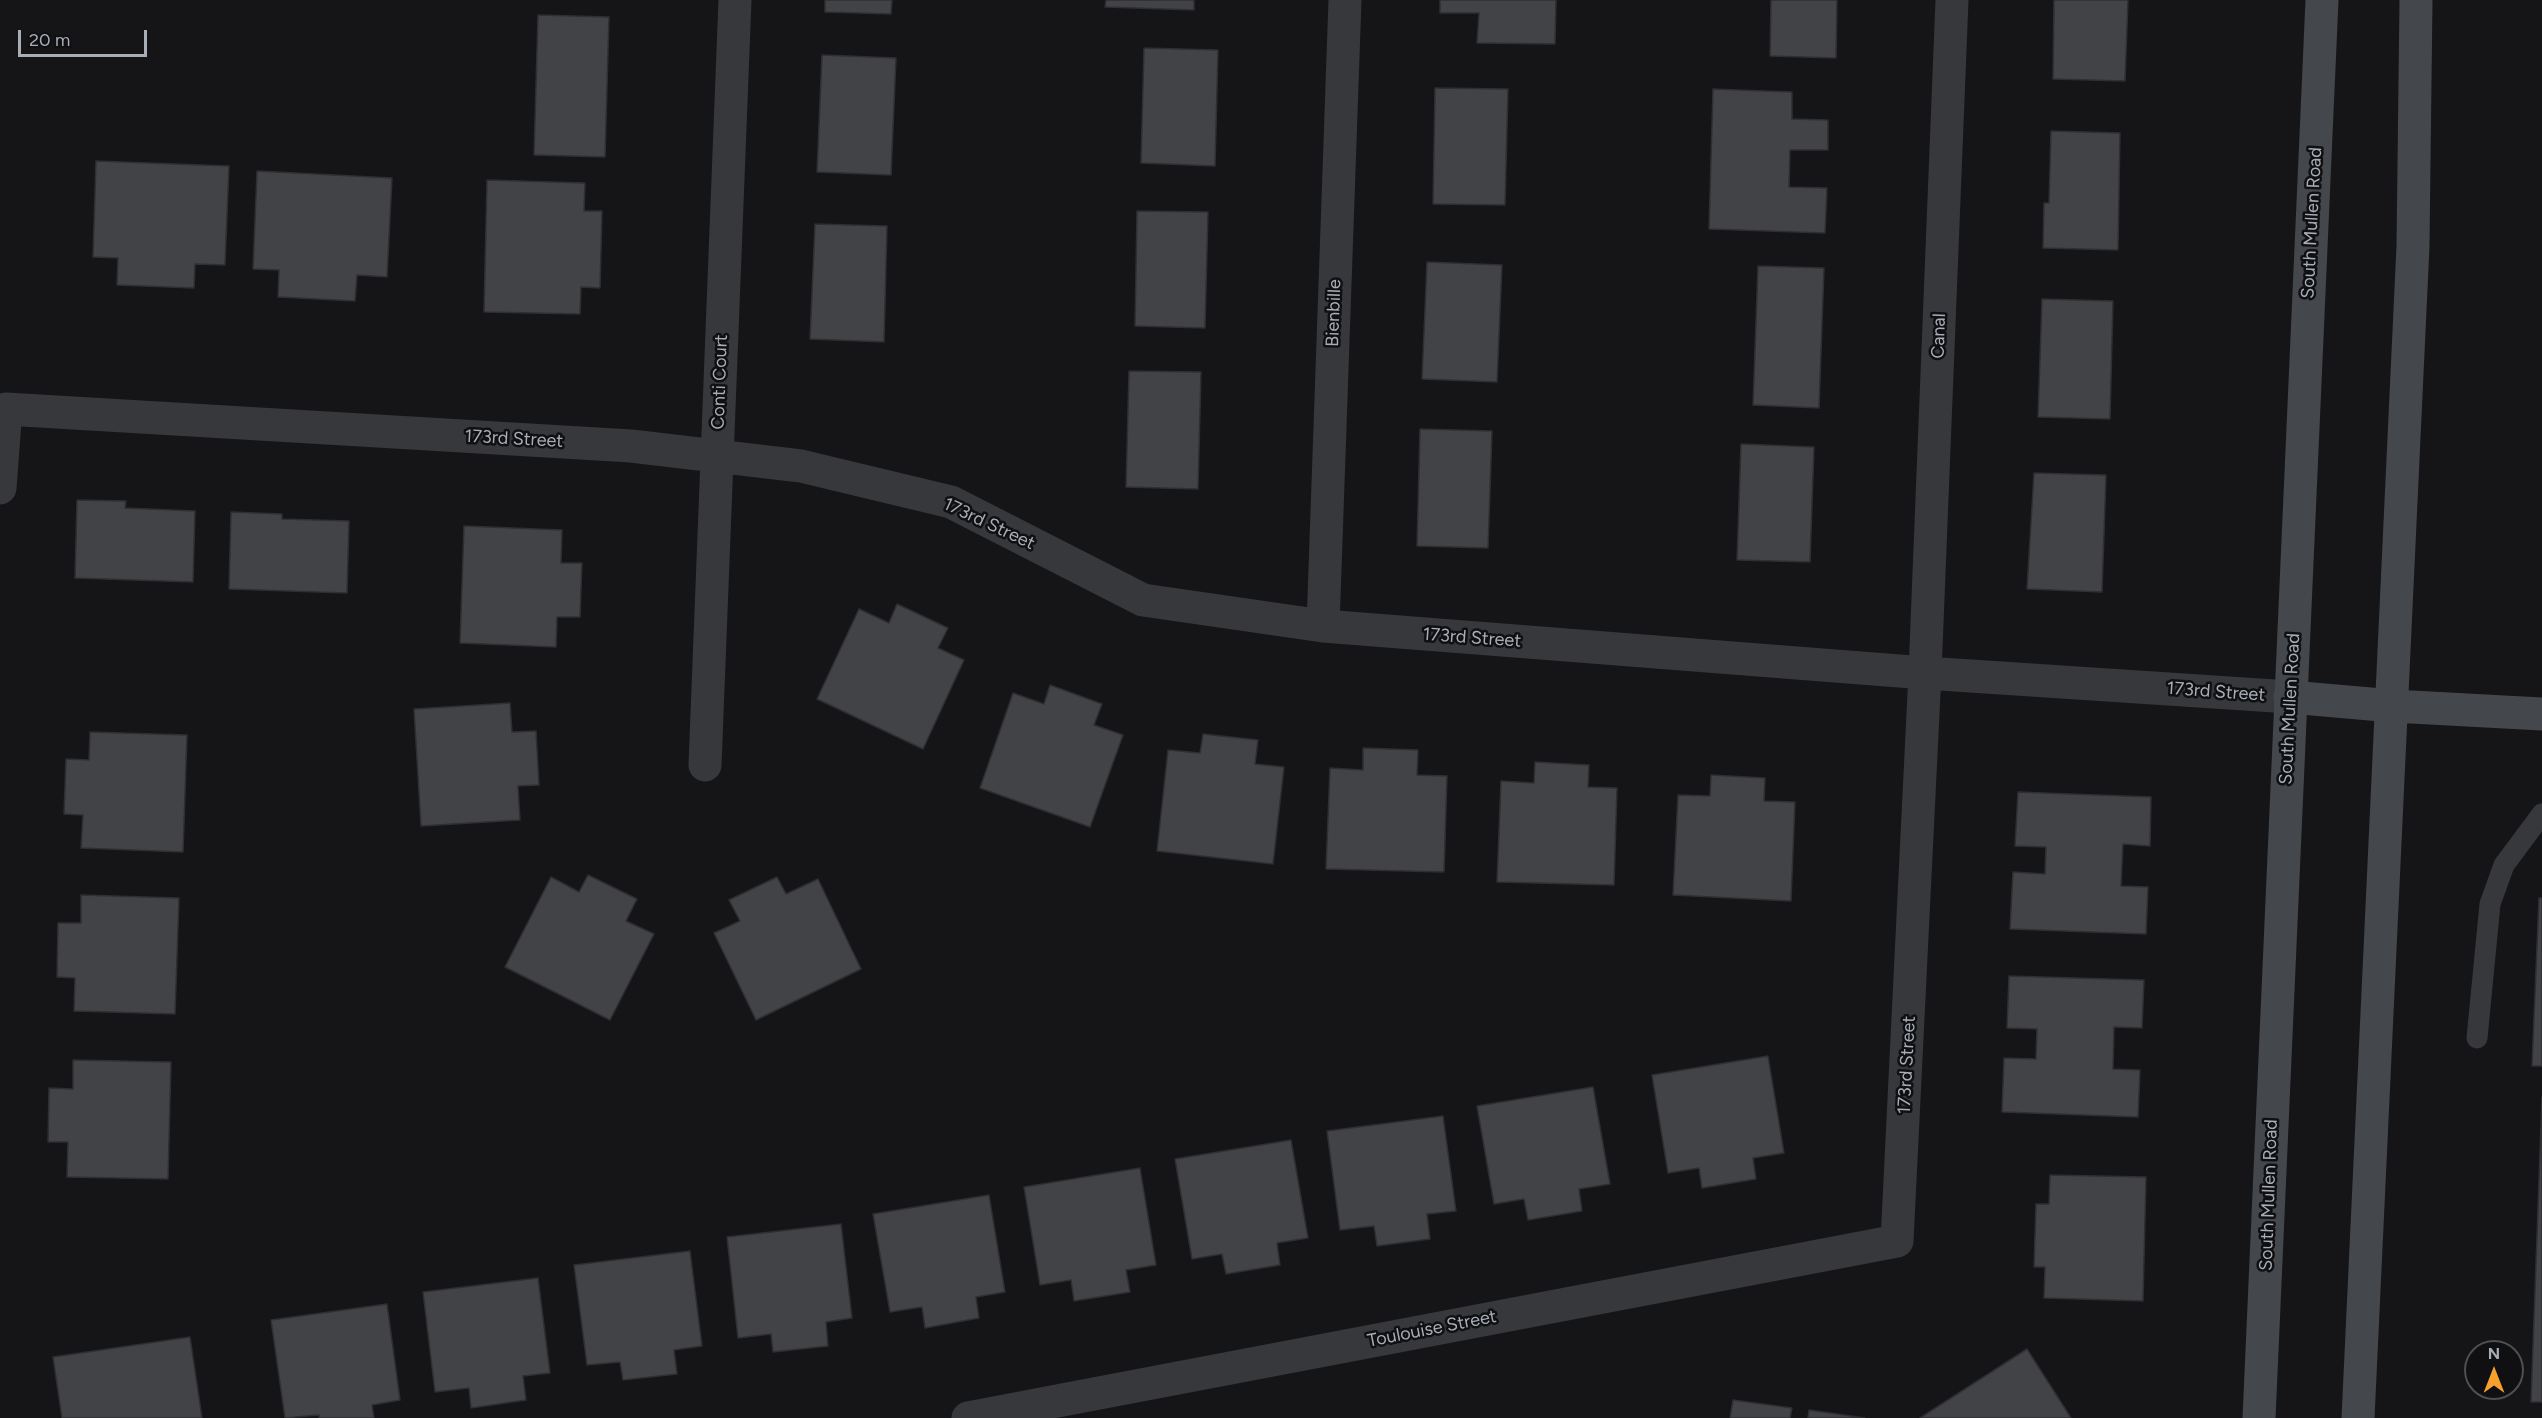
<!DOCTYPE html>
<style>
body{margin:0}
#map{position:relative;width:2542px;height:1418px;overflow:hidden;background:#151517;font-family:Figtree,sans-serif}
canvas{display:block}
.north{position:absolute;left:2464px;top:1340px;width:60px;height:60px;box-sizing:border-box;background:#101012;border:2px solid #4c4f54;border-radius:50%;rotate:0deg;font-size:16px;font-weight:700;line-height:24px;text-align:center;color:#a7aeb8}
.north::after{content:'';display:block;margin:auto;width:21px;height:27px;background:#f6a02e;clip-path:polygon(50% 0,100% 100%,50% 72%,0 100%)}
.scale{position:absolute;left:18px;top:30px;width:129px;height:27px;box-sizing:border-box;border:3px solid #a7aeb8;border-top:0;padding-left:8px;font-size:18px;line-height:21px;white-space:nowrap;color:#a7aeb8;-webkit-text-stroke:4px #101012;paint-order:stroke}
</style>
<div id="map">
<canvas width="2542" height="1418"></canvas>
<div class="north">N</div>
<div class="scale">20 m</div>
</div>
<script>
const ctx = document.querySelector('canvas').getContext('2d');
ctx.lineJoin = 'round';
function fillPath(path, color) { ctx.fillStyle = color; ctx.fill(path, 'evenodd'); }
function strokePath(path, color, width, dash) { ctx.strokeStyle = color; ctx.lineWidth = width; ctx.lineCap = dash ? 'butt' : 'round'; ctx.setLineDash(dash || []); ctx.stroke(path); }
function write(font, color, halo, rows, align = 'center') {
  ctx.font = font + ' Figtree,sans-serif'; ctx.lineWidth = 5; ctx.setLineDash([]); ctx.textBaseline = 'middle'; ctx.strokeStyle = halo; ctx.fillStyle = color; for (const [text, x, y, turn = 0] of rows) {
    ctx.save(); ctx.translate(x, y); ctx.rotate((+turn || 0) * Math.PI / 180); ctx.textAlign = isNaN(turn) ? turn : align; if (halo) ctx.strokeText(text, 0, 0); ctx.fillText(text, 0, 0); ctx.restore();
  }
}
const building = new Path2D(`
 M825 0H892L891 14 825 12Z
 M1106 0H1194V10L1105 7Z
 M1440 0H1556L1555 44 1477 43 1479 13H1440Z
 M1771 0H1837L1836 58 1770 56Z
 M2054 0H2128L2125 81 2053 79Z
 M538 15 609 17 605 157 534 155Z
 M1144 48 1218 50 1215 166 1141 163Z
 M822 55 896 58 891 175 817 172Z
 M1435 88 1508 89 1505 205 1433 204Z
 M1713 89 1792 92V119L1828 120V150H1790L1789 187 1827 188 1825 233 1709 229Z
 M2051 131 2120 133 2118 250 2043 248 2044 203H2049Z
 M96 161 229 166 225 265 195 264 194 288 117 285 118 258 93 257Z
 M257 171 392 178 387 277 357 275 355 301 278 297 279 270 253 269Z
 M487 180 585 183 584 211H602L600 288 581 287 580 314 484 312Z
 M1137 211 1208 212 1205 328 1135 326Z
 M815 224 887 226 884 342 810 339Z
 M1427 262 1502 265 1497 382 1422 379Z
 M1758 266 1824 268 1819 408 1753 405Z
 M2042 299 2113 301 2110 419 2038 417Z
 M1129 371 1201 372 1198 489 1126 487Z
 M1420 429 1492 431 1488 548 1417 546Z
 M1741 444 1814 447 1810 562 1737 560Z
 M2034 473 2106 475 2102 592 2027 589Z
 M77 500 126 501 125 508 195 511 193 582 75 578Z
 M231 512 282 514V519L349 521 347 593 229 589Z
 M464 526 562 530 561 563H582L580 617H557L556 647 460 643Z
 M897 604 948 628 938 648 964 660 923 749 817 699 859 609 889 623Z
 M1050 685 1102 704 1094 725 1123 735 1090 827 980 788 1013 693 1044 704Z
 M510 703 512 732 536 731 539 785 518 786 520 820 421 826 414 709Z
 M90 732 187 735 183 852 81 848 83 815 64 814 66 759 89 760Z
 M1203 734 1258 740 1255 764 1284 767 1273 864 1157 851 1168 750 1200 753Z
 M1363 748 1418 750 1417 775 1447 776 1444 872 1326 869 1330 768 1363 770Z
 M1535 762 1589 765 1588 787 1617 788 1614 885 1497 882 1501 781 1534 783Z
 M1711 775 1765 778 1764 801 1795 802 1791 901 1673 895 1678 795 1710 796Z
 M2018 792 2151 797 2150 846 2123 844 2121 886 2148 887 2146 934 2010 929 2013 872 2045 874 2046 847 2015 846Z
 M588 875 637 899 626 921 654 934 610 1020 505 967 551 877 579 892Z
 M777 877 786 894 818 879 861 969 756 1020 714 933 740 921 729 900Z
 M81 895 179 898 175 1014 74 1011 75 978 57 977 58 923H81Z
 M2539 898H2542V1066H2532Z
 M2009 976 2144 980 2142 1028 2114 1027 2113 1069 2140 1070 2138 1117 2002 1112 2004 1058 2036 1059 2037 1029 2007 1028Z
 M1768 1056 1784 1153 1753 1158 1756 1179 1702 1188 1699 1168 1668 1173 1652 1075Z
 M73 1060 171 1062 168 1179 67 1177 68 1142H48L49 1088 73 1089Z
 M1593 1087 1610 1184 1579 1189 1582 1211 1528 1220 1524 1199 1494 1204 1477 1106Z
 M2542 1097V1402H2531Z
 M1443 1116 1456 1211 1427 1214 1430 1239 1377 1246 1374 1226 1340 1230 1327 1131Z
 M1291 1140 1308 1238 1277 1243 1280 1265 1226 1274 1222 1254 1192 1259 1175 1159Z
 M1140 1168 1156 1265 1126 1270 1130 1292 1074 1301 1071 1280 1040 1285 1024 1187Z
 M2050 1175 2146 1177 2143 1301 2044 1298 2045 1267H2034L2036 1204H2049Z
 M989 1195 1005 1292 976 1297 979 1318 925 1328 922 1307 890 1312 873 1214Z
 M841 1224 852 1318 826 1322 828 1346 773 1352 771 1334 738 1338 727 1237Z
 M690 1251 702 1346 674 1350 677 1374 623 1380 620 1362 587 1365 574 1265Z
 M538 1278 550 1373 523 1376 526 1400 471 1408 469 1388 435 1392 423 1292Z
 M387 1304 400 1400 372 1405 374 1418H319V1415L285 1418 271 1320Z
 M190 1337 202 1418H62L53 1357Z
 M2027 1349 2071 1418H1920Z
 M1733 1400 1792 1408 1790 1418H1730Z
 M1809 1410 1865 1418H1808Z`);
fillPath(building, '#414347');
strokePath(building, '#2f2f33', 1.5);
strokePath(new Path2D(`
 M2477 1038 2490 904 2504 865 2542 814`), '#36383c', 21);
strokePath(new Path2D(`
 M0 488 6 409 631 446 801 466 951 502 1143 600 1323 626 1925 673 2290 697
 M1323 626 1345 0
 M705 765 735 0
 M968 1418 1897 1241 1925 673 1952 0`), '#36383c', 33);
strokePath(new Path2D(`
 M2290 697 2393 706 2542 714
 M2259 1418 2322 0
 M2358 1418 2413 246 2416 0`), '#44474c', 33);
write('18px', '#a7aeb8', '#101012', [
 ["South Mullen Road",2312,223,-87],
 ["Bienbille",1334,313,-88],
 ["Canal",1939,336,-88],
 ["Conti Court",720,382,-88],
 ["173rd Street",514,439,3],
 ["173rd Street",989,524,25],
 ["173rd Street",1472,638,4],
 ["173rd Street",2216,692,4],
 ["South Mullen Road",2290,709,-87],
 ["173rd Street",1907,1065,-87],
 ["South Mullen Road",2269,1195,-88],
 ["Toulouise Street",1432,1329,-11]
]);
</script>
